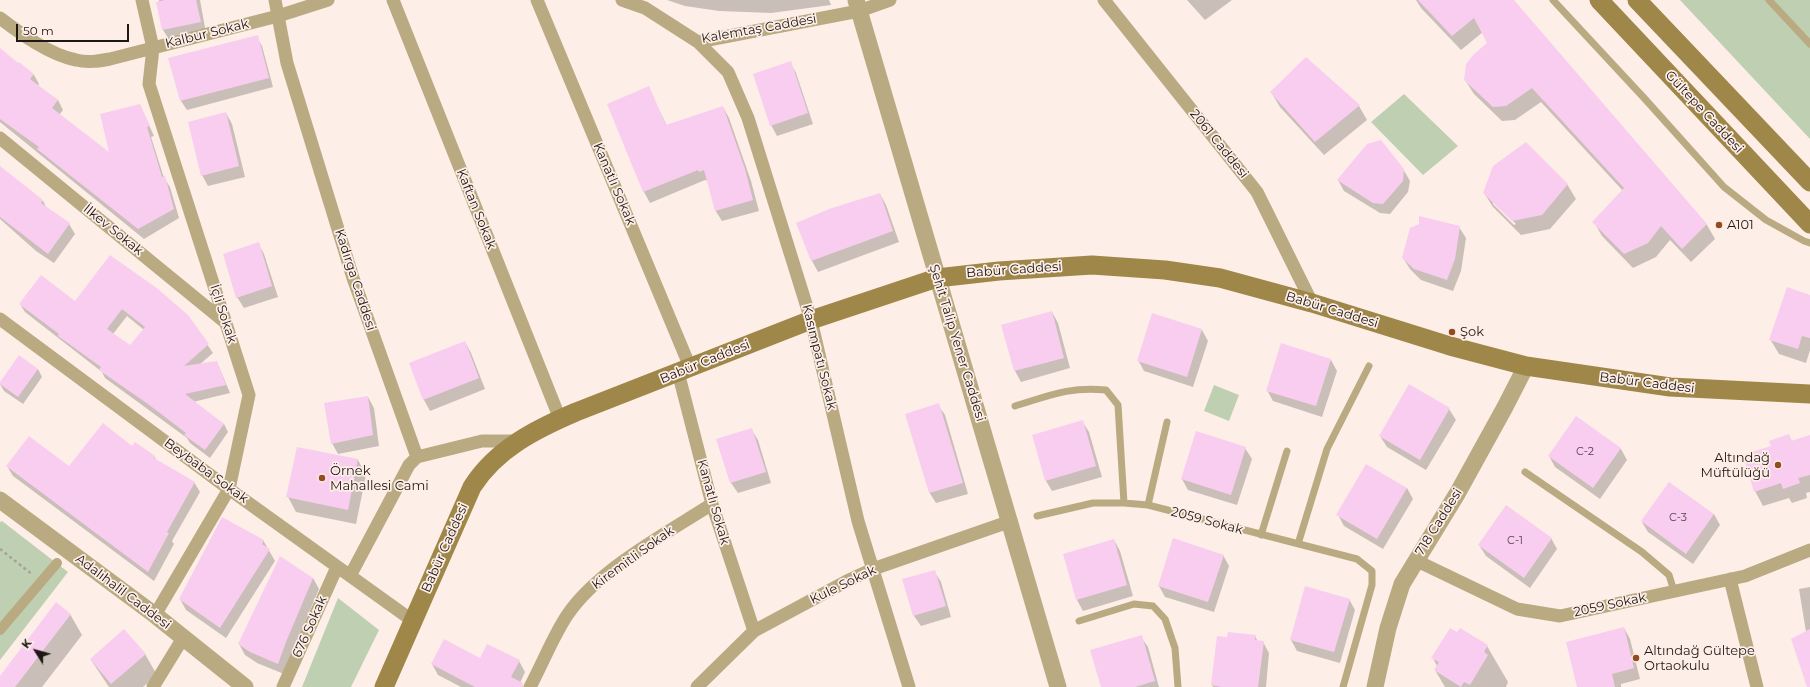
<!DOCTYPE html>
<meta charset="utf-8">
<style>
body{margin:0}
#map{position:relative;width:1810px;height:687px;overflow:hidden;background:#fdeee7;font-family:Montserrat,sans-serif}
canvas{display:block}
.north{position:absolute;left:16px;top:631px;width:40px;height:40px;-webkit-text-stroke:3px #fdeee7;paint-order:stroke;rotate:307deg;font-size:11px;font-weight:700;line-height:16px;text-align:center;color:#1f1713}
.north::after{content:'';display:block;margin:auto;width:14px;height:18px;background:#1f1713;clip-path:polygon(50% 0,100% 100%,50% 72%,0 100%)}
.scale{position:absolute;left:16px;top:24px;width:113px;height:18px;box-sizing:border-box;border:2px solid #1f1713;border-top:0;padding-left:5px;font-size:12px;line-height:14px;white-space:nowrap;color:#1f1713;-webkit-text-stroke:3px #fdeee7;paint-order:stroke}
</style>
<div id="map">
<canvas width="1810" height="687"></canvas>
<div class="north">K</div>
<div class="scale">50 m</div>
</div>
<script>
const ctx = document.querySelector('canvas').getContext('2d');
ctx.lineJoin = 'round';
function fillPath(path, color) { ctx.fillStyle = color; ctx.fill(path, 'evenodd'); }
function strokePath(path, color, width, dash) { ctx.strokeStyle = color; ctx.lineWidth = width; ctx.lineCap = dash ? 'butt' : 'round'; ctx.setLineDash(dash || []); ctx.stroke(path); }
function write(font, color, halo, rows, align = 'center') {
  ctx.font = font + ' Montserrat,sans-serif'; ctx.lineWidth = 3.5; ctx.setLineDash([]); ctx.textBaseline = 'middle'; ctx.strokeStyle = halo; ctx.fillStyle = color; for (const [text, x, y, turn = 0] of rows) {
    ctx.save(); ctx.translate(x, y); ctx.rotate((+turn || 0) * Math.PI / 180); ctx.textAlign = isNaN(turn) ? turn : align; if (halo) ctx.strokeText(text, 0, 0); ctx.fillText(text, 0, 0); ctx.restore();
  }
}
fillPath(new Path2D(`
 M1680 0H1810V139Z
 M1404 94 1458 146 1423 175 1371 122Z
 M1214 385 1239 395 1229 421 1204 411Z
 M2 521 68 572 0 660V522Z
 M338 598 379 630 351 687H302Z`), '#bfd0b2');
fillPath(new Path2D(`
 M159 0H200L206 33 170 41 163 30Z
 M667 0H829L831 5 771 13 719 11 685 6Z
 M1187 0H1232L1205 20Z
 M1416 0H1513L1707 225 1715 239 1691 262 1670 240 1656 257 1633 268 1602 236 1594 222 1623 191 1541 102 1515 120 1502 121 1474 94 1465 80 1489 43 1483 32 1461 50 1421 8Z
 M257 37 262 46 273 87 187 110 181 101 169 59Z
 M0 50 34 75 39 84 38 86 58 100 63 110 59 115 110 154 140 105 154 136 151 137 164 178 170 187 179 218 144 239 0 122Z
 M790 62 796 73 813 124 777 136 771 125Z
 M648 87 667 126 723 107 729 118 751 181 759 211 722 221 715 210 708 181 705 180 650 203 644 192 608 105Z
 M1271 92 1359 106 1367 120 1324 155 1280 107Z
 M226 113 232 124 245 177 208 186 202 175Z
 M0 168 43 201 47 209 69 224 75 234 54 263 36 251 0 219Z
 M1403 169 1410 181 1408 192 1390 214 1380 213 1344 191 1338 180Z
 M1567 184 1576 199 1550 229 1521 235 1493 207 1484 193ZM1493 201 1516 224 1514 225 1493 204Z
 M880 194 886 205 899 242 818 272 812 261 797 223Z
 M1459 227 1466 238 1461 271 1453 291 1421 280 1410 269 1403 258Z
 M258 243 264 254 278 297 244 308 237 297Z
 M1810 296V350L1806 363 1779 354 1770 339Z
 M75 302 187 315 213 353 199 365 217 362 230 393 193 402 224 424 228 432 210 458 190 443 187 438 105 378 102 372 25 312 20 304ZM127 316 144 330 130 347 113 334Z
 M1052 312 1058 323 1070 368 1021 382 1015 371 1002 325Z
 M1153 314 1202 330 1208 341 1193 387 1144 371 1138 360Z
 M465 342 471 353 485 389 430 411 424 400 410 364Z
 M1331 360 1337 371 1322 417 1273 401 1267 390Z
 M38 369 42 377 23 404 4 391 0 384Z
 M368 397 374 408 379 446 338 454 332 443Z
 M938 405 945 415 968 494 936 503 929 492Z
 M1449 409 1456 420 1426 470 1387 447 1380 436Z
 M1576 418 1621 449 1627 460 1600 499 1555 467 1549 456Z
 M1082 421 1089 432 1102 477 1052 491 1046 481Z
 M751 429 758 440 771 483 738 493 731 483Z
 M1789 435 1792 442 1810 436V492L1806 493 1807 498 1792 503 1789 498 1763 506 1755 491Z
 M132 447 154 456 157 461 194 482 200 492 172 541 174 544 154 581 13 476 7 466 69 467Z
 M1245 448 1252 459 1237 505 1188 490 1182 479Z
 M358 460 366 475 356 524 296 512 288 497Z
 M1407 488 1413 499 1383 549 1344 526 1338 515Z
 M1714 514 1720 525 1693 564 1648 532 1642 522Z
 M1551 538 1557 549 1530 588 1486 556 1479 545Z
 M263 540 275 561 226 638 186 610 180 599Z
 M1114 540 1120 551 1133 596 1083 611 1077 600Z
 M1223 555 1229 566 1214 612 1165 597 1159 586Z
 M934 571 941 582 951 617 921 626 914 616Z
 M313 578 319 589 292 653 284 674 257 663 245 655 239 644Z
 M1810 587V687H1808L1806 632 1799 589Z
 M1349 599 1355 610 1340 663 1297 651 1291 640Z
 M70 614 82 635 42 687H0V678Z
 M1624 628 1630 639 1640 679 1621 684V687H1578Z
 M1457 633 1487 646 1508 682 1506 687H1445L1435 670 1437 666 1433 658Z
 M1255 636 1258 642H1263L1269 653 1266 687H1213L1212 685 1228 638Z
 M1141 637 1148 647 1159 687H1102Z
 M145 654 157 675 143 687H109L91 660Z
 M480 659 519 661 525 672 520 683 523 687H461L438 675 432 664Z`), '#0003');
fillPath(new Path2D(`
 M165 0H196L201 22 162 30 156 2Z
 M1418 0H1514L1707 224 1682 249 1661 226 1648 243 1624 254 1592 222 1624 188 1532 88 1506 106 1493 107 1464 80 1466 64 1474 54 1487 43 1474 18 1452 36Z
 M258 35 269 78 180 101 168 58Z
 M0 48 18 63 19 62 34 74 30 79 58 100 52 108 109 152 100 114 140 104 150 126 147 127 162 177 165 176 174 209 138 229 37 149 39 147 0 119Z
 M1306 57 1360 105 1315 142 1270 92Z
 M791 61 808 113 770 126 753 74Z
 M649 86 666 125 723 106 745 169 753 200 715 211 704 170 699 172 698 170 643 192 607 104Z
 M226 112 239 166 201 176 188 122Z
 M1381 140 1404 169 1403 181 1383 204 1373 203 1337 180 1367 144Z
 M1526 142 1568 184 1542 215 1512 221 1483 193 1493 166Z
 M0 166 43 200 41 203 70 223 48 254 0 217Z
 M880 193 893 231 811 261 796 223 829 209Z
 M1419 216 1460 226 1455 259 1447 280 1414 269 1402 258 1410 228 1419 224Z
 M259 242 272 286 236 298 223 254Z
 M110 255 158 289 188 315 209 344 184 366 217 361 226 385 185 394 224 424 205 450 184 435 186 433 148 404 99 370 101 367 58 336 59 334 19 304 41 275 75 301ZM122 309 145 327 130 345 107 329Z
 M1787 287 1810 295V338L1802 336 1798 349 1769 340Z
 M1052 311 1064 358 1014 371 1001 325Z
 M1152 313 1202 329 1187 377 1137 361Z
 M465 341 479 378 423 400 409 363Z
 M1281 343 1331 359 1316 406 1266 391Z
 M19 355 38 369 18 397 0 384V382Z
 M1409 384 1450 408 1420 460 1379 436Z
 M368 396 373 435 331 444 324 403Z
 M939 403 963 483 929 493 905 414Z
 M1576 416 1621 448 1593 488 1548 456Z
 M1083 420 1096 466 1045 481 1032 435Z
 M103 423 132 446 135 442 155 456 154 458 195 482 167 532 169 533 148 572 6 466 29 436 69 466Z
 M752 428 766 472 730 483 716 439Z
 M1196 431 1246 447 1231 495 1181 479Z
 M1789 434 1791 441 1810 435V475L1798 478 1800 483 1783 489 1781 483 1754 492 1743 455 1771 446 1769 441Z
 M297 447 358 459 348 510 286 497Z
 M1366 464 1407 488 1377 539 1336 515Z
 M1669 482 1714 514 1686 554 1641 521Z
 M1506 505 1552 538 1524 578 1478 545Z
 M222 517 264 540 262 544 270 549 220 628 179 599Z
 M1173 538 1224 555 1208 602 1158 586Z
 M1114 539 1127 585 1076 600 1063 554Z
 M280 556 313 578 286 642 278 664 250 652 238 644Z
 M935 570 946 606 913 616 902 579Z
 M1305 586 1350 599 1334 652 1290 640Z
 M56 602 71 614 15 687H0V676Z
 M1624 627 1634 668 1612 674 1615 687H1577L1566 642Z
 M1450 628 1457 632 1460 628 1488 645 1484 652 1488 655 1470 685 1464 682 1461 687 1434 670 1439 662 1431 658Z
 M124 629 146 654 111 684 90 659Z
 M1810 629V687H1807L1791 639Z
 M1228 632 1256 635 1255 640 1264 641 1258 687H1221L1211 685 1217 636 1227 637Z
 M1142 635 1155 681 1135 687H1101L1090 650Z
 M444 639 480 658 487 644 520 660 511 677 523 683 522 687H475L431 664Z`), '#f9cdf0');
strokePath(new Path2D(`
 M0 549 33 575`), '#aca09a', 2.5, [3, 3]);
strokePath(new Path2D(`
 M1553 0 1645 99 1724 187 1766 220 1804 241 1810 243
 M1769 0 1810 44
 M1015 406C1048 396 1070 386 1106 390L1118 405 1124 503
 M1525 472 1642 552 1669 575 1674 591
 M1148 505 1167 422
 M1037 516 1093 503H1124L1148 505 1357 559 1372 571V585L1343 687
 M1261 535 1287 451
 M1298 544 1327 449 1369 366
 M1079 621 1134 604 1153 606 1165 619 1175 648 1178 687`), '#b9aa82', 7);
strokePath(new Path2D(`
 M0 630 57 563`), '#b9aa82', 10);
strokePath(new Path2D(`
 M142 0 153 48 149 84 249 395 229 489 155 615
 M275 0 287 63 353 278 417 457
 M393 0 560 419
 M537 0 690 367
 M622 0 645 8 698 42 728 72 748 118 811 320 858 521 909 687
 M1104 0 1257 192 1312 303
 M0 18C21 34 50 55 76 60 88 63 99 61 110 59L278 16 328 0
 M698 42 859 11 890 0
 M0 138 226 323
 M0 319 229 489 413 621
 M678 372 712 504 754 631
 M417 457 482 441H519
 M1415 560 1517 609 1560 616 1745 576 1810 550
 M350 576 409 465 417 457
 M1730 579 1757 687
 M153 687 183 638
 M283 687 337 567
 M530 687C542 665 554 634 568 614 599 569 667 533 712 504
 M697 687 754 631 847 581 873 569 1011 521`), '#b9aa82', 13);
strokePath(new Path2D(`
 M856 0 1058 687
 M0 500 155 615 245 687
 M1375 687 1388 628 1402 584 1457 494 1505 407 1526 366`), '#b9aa82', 17);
strokePath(new Path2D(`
 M1599 0 1810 224
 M1637 0 1810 182
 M384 687 472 487C496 449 536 429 576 412L811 320 937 278 999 271 1092 265 1165 270 1220 278 1312 303 1450 346 1526 366 1670 387 1810 394`), '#9e8748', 19);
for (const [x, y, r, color] of [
 [1719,225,4,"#914d20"],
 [1452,332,4,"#914d20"],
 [1778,465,4,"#914d20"],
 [322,478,4,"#914d20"],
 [1636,658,4,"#914d20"]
]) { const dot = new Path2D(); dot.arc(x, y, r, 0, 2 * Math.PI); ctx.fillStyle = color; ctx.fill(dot); strokePath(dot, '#fdeee7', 1.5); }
write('11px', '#56444a', null, [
 ["C-2",1585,452],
 ["C-3",1678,518],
 ["C-1",1515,541]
]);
write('13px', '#1f1713', '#fdeee7', [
 ["Kalemtaş Caddesi",759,29,-10],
 ["Kalbur Sokak",207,34,-14],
 ["Gültepe Caddesi",1704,112,47],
 ["2061 Caddesi",1219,144,51],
 ["Kanatlı Sokak",614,184,67],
 ["Kaftan Sokak",476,209,68],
 ["İlkev Sokak",113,230,39],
 ["Babür Caddesi",1014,270,-4],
 ["Kadırga Caddesi",355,280,72],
 ["Babür Caddesi",1332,310,17],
 ["İçli Sokak",223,314,72],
 ["Şehit Talip Yener Caddesi",957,343,73],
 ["Kasımpatı Sokak",819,357,76],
 ["Babür Caddesi",705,362,-22],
 ["Babür Caddesi",1647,383,7],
 ["Beybaba Sokak",206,471,36],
 ["Kanatlı Sokak",713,502,74],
 ["2059 Sokak",1207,521,15],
 ["718 Caddesi",1439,522,-58],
 ["Babür Caddesi",445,548,-66],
 ["Kiremitli Sokak",633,558,-36],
 ["Kule Sokak",843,585,-26],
 ["Adalıhalil Caddesi",123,592,37],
 ["2059 Sokak",1610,605,-12],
 ["676 Sokak",310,627,-66]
]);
write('13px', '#1f1713', '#fdeee7', [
 ["A101",1727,225],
 ["Şok",1460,332],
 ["Altındağ",1770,458,"right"],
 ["Müftülüğü",1770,473,"right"],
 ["Örnek",330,471],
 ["Mahallesi Cami",330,486],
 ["Altındağ Gültepe",1644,651],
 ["Ortaokulu",1644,666]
], 'left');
</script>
